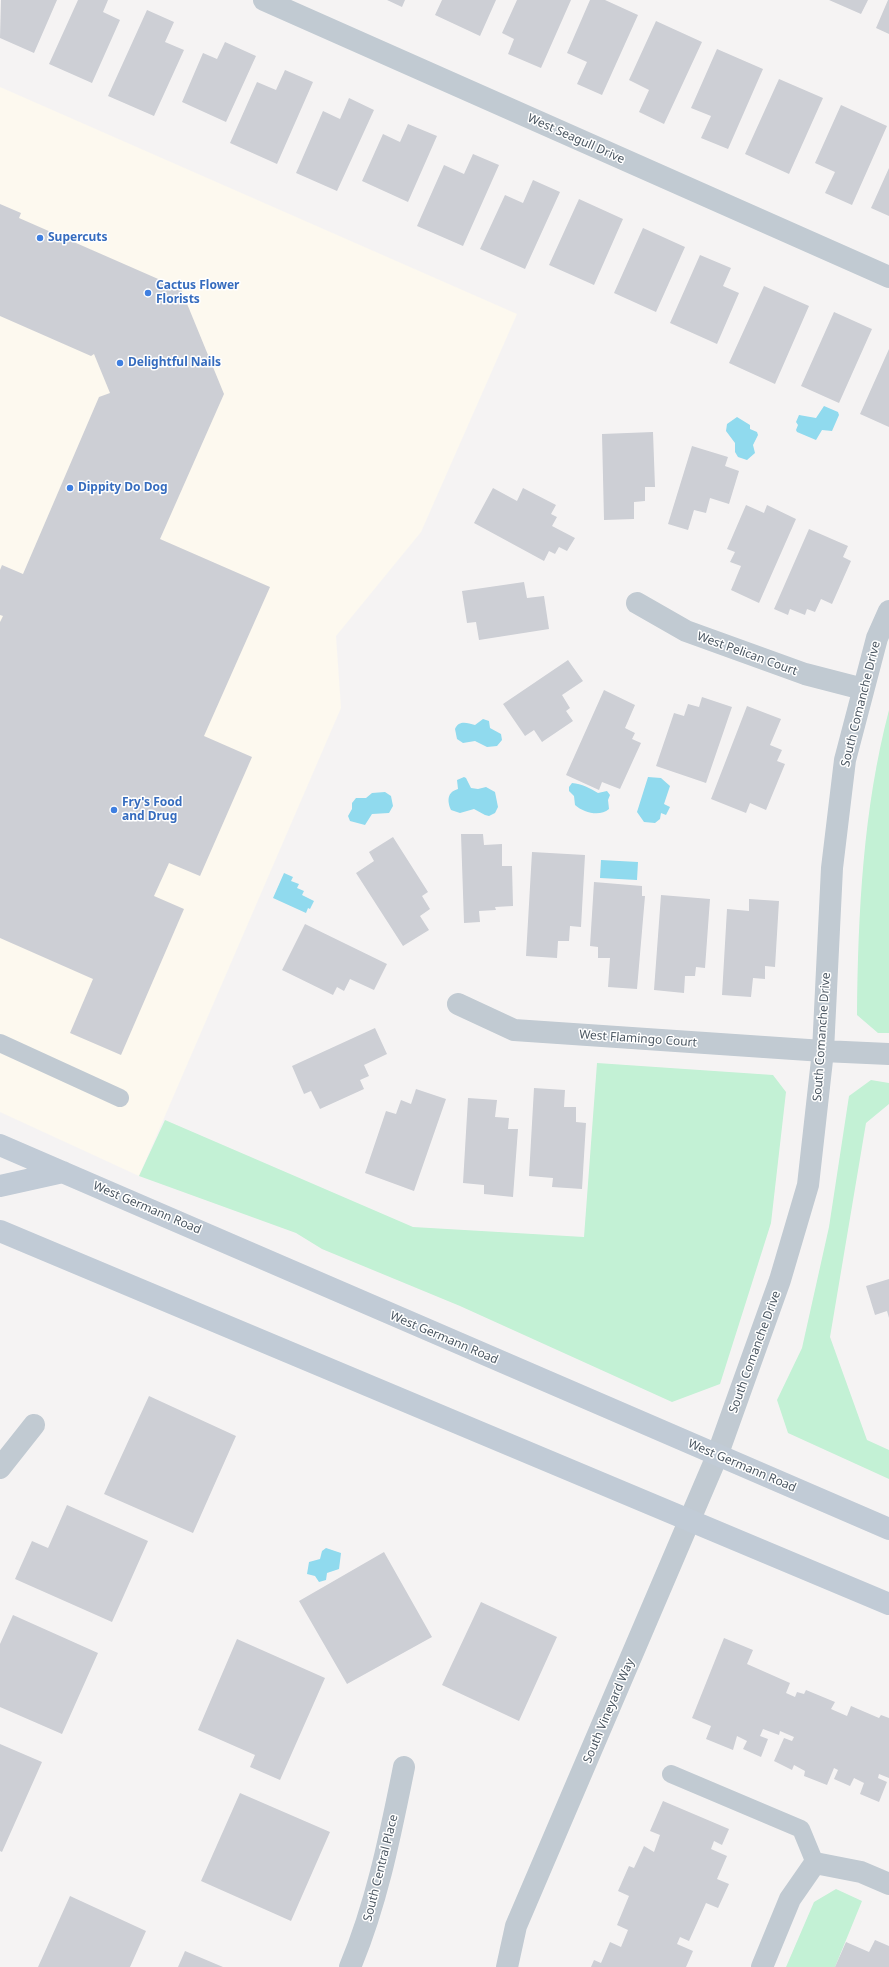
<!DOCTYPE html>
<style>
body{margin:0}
canvas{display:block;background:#f5f3f3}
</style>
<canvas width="889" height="1967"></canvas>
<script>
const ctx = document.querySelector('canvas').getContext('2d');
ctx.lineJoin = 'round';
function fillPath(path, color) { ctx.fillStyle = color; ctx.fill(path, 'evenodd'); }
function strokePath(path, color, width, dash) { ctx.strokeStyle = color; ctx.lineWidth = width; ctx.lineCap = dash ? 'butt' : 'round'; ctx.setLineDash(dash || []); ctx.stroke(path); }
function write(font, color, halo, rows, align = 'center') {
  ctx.font = font + ' "Noto Sans",sans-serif'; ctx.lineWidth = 3; ctx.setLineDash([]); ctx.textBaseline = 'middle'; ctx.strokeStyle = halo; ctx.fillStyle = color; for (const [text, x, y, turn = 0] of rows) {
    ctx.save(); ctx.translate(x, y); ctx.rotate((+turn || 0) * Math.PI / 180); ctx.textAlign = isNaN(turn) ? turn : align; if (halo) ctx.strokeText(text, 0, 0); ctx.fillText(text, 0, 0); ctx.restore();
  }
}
fillPath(new Path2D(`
 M0 87 517 314 421 532 336 636 341 708 139 1176 0 1112Z`), '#fdf9ef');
fillPath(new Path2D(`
 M889 710V1033H878L857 1015C858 912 863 810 889 710Z
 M597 1063 773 1075 786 1092 771 1223 720 1384 672 1402 460 1306 322 1249 296 1233 139 1176 165 1120 413 1227 584 1237Z
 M871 1080 889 1083V1104L866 1123 830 1337 867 1440 889 1450V1479L788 1433 777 1400 802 1348 829 1227 849 1096Z
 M836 1889 862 1901 835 1967H786L814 1902Z`), '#c3f1d5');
fillPath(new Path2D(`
 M824 406 838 412 839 415 832 431 822 430 816 440 797 432 796 430 798 425 796 422 799 415 816 418Z
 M737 417 750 425V429L757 432 758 435 753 445 755 453 747 460 738 457 735 452V443L726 431 727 424Z
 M483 719 489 721 490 728 501 734 502 740 497 746 487 747 475 741 463 743 457 739 455 729C459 720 467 723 475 725Z
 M464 777 466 778 471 788 478 789 486 787 495 792 498 807 495 813 489 816 485 815 474 809 460 813 451 810C447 801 447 792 458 789L457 780Z
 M648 777 661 778 670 786 664 804 670 807 666 815 661 813 660 819 655 823 644 822 637 812Z
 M572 783C582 784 590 788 598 793L607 791 610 795 608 800 609 809C600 817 584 813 575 805L574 796 569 791V787Z
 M385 792 391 796 393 806 389 813 372 814 365 825 350 821 348 816 352 809V803L356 798H366L372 793Z
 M601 860 638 862 637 880 600 878Z
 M284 873 293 877 291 881 299 884 297 888 304 891 302 895 314 901 310 909 308 908 306 913 273 898Z
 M326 1548 341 1553 339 1569 327 1573 326 1580 319 1582 315 1576 307 1574 309 1562 320 1559 322 1551Z`), '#90daee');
fillPath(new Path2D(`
 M1 0H57L34 53 0 38Z
 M78 0H108L103 12 120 20 92 83 49 64Z
 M387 0H405L402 7Z
 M442 0H496L480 36 435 15Z
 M517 0H571L541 68 508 54 514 39 502 33Z
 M590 0H605L638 15 602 95 577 84 587 62 567 53Z
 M829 0H868L861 14Z
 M888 0H889V34L876 28Z
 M147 10 174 22 165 42 184 50 154 116 108 96Z
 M656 21 702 42 664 124 639 112 649 90 629 80Z
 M225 42 256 56 226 122 182 102 203 53 217 59Z
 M717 49 763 69 728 149 701 138 711 116 691 108Z
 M285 70 313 82 277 164 230 143 257 82 276 90Z
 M779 79 823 98 789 174 745 154Z
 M349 98 374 110 337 191 296 173 323 111 340 119Z
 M841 105 887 126 852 205 825 193 835 172 815 163Z
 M408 124 437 136 408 202 362 181 383 134 400 142Z
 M473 154 499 165 463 246 417 226 444 165 464 174Z
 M889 168V216L871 208Z
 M533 180 560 192 525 269 480 249 505 195 523 203Z
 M579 199 623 219 594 285 549 265Z
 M0 204 21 213 19 218 181 289 224 394 160 539 270 587 204 736 252 757 200 876 169 863 154 896 184 909 121 1055 70 1033 93 979 0 938V622L3 616 0 615V570L2 565 23 574 99 397 110 393 94 354 91 356 0 316Z
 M643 228 685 247 656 312 614 293Z
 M700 255 731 268 723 286 739 293 717 344 670 323Z
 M764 286 809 306 775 384 729 363Z
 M834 312 872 329 839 403 801 386Z
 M889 349V427L860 414Z
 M653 432 655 487H645V501L634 502V519L604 520 602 434Z
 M692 446 728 457 725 466 739 471 729 504 710 498 706 513 694 510 688 530 668 524Z
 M493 488 517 501 523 488 556 505 551 514 557 517 552 526 575 538 567 551 559 547 555 554 549 551 544 561 474 523Z
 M746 505 764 513 767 505 796 519 759 603 731 590 741 566 730 562 735 552 727 549Z
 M809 529 848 546 843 557 851 561 832 604 821 599 815 612 807 609 805 615 790 609 788 615 774 609Z
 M524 582 527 598 544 596 549 629 479 640 476 622 467 623 462 591Z
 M568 660 583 681 562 695 570 708 566 711 573 721 542 742 534 730 525 736 503 704Z
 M604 690 635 705 625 728 635 733 632 739 641 743 620 789 602 782 599 790 566 775Z
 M702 697 732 707 706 783 656 766 674 713 684 716 688 704 699 707Z
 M747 706 781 719 770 745 782 750 777 761 785 764 766 810 750 803 746 813 711 799Z
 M461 834H483L484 845 502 844V866H512L513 906 495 907 496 910 479 911 480 922 464 923Z
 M393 837 428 892 422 896 430 909 420 916 429 930 403 946 356 873 374 861 369 852Z
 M532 852 585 855 581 927 570 926 569 941H558L557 958 526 956Z
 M594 882 642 886V896H645L637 989 608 987 610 958H598V947L590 946Z
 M661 895 710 899 705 968 696 967 695 976H685L684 993 654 990Z
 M749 899 779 901 775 967 765 966V979L753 978 751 997 722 995 727 909 749 911Z
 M305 924 387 964 374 990 350 979 344 991 337 987 333 995 282 970Z
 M375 1028 387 1054 364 1065 369 1076 360 1080 364 1089 320 1109 311 1091 304 1094 292 1066Z
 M534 1088 565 1090 564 1107H576V1122L586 1123 582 1189 552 1187 553 1178 529 1176Z
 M416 1089 446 1099 414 1191 365 1173 386 1111 396 1114 401 1100 411 1104Z
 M468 1098 497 1100 495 1117 509 1118 508 1129H518L513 1197 484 1194V1185L463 1183Z
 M889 1279V1318L887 1311 875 1315 866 1286Z
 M149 1396 236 1436 193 1533 104 1494Z
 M67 1505 148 1541 112 1622 15 1579 32 1541 48 1548Z
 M384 1552 432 1637 347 1684 299 1601Z
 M481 1602 557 1637 519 1721 442 1685Z
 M13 1615 98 1653 62 1734 0 1707V1644Z
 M724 1638 753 1650 747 1664 790 1683 786 1693 795 1697 797 1692 804 1694 806 1690 835 1702 831 1709 847 1716 851 1706 879 1718 881 1715 889 1718V1778L879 1774 878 1778 887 1782 879 1802 860 1794 864 1783 854 1778 850 1786 834 1779 838 1770 834 1768 827 1785 804 1776 805 1771 794 1765 792 1770 774 1761 784 1738 792 1741 794 1737 780 1731 779 1735 763 1729 760 1736 768 1739 761 1757 743 1749 747 1741 737 1736 733 1750 706 1739 711 1726 692 1718Z
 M237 1639 325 1678 280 1780 250 1767 255 1755 198 1730Z
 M0 1744 42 1762 2 1852 0 1851Z
 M240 1793 330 1832 291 1921 201 1881Z
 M663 1801 729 1829 722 1845 714 1841 711 1849 727 1856 717 1879 729 1884 718 1908 706 1903 689 1941 680 1937 677 1944 693 1951 686 1967H591L594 1960 601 1963 610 1942 621 1947 628 1930 617 1925 629 1896 618 1891 629 1866 634 1868 644 1846 654 1852 660 1835 650 1831Z
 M70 1896 146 1931 130 1967H38Z
 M875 1940 889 1946V1967H835L846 1942 869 1952Z
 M185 1951 223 1967H178Z`), '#cdcfd5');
strokePath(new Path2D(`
 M0 1043 120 1098
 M671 1774 801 1829 815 1863`), '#c1cad2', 18);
strokePath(new Path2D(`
 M264 0 889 277
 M637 603 686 631 805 674 863 689
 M458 1004 514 1030 823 1051 889 1054
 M717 1456 780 1280 808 1185 823 1051 832 868 845 760 877 638 889 611
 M0 1468 34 1425
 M350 1967C377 1903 390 1836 404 1767
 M762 1967 790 1899 815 1863 861 1872 889 1884`), '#c1cad2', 22);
strokePath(new Path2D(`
 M507 1967 516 1926 717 1456`), '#c1cad2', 22);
strokePath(new Path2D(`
 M0 1145 889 1529
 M0 1186 63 1172
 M0 1231 889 1604`), '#c1cbd6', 22);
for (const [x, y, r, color] of [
 [40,238,4,"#3f7fe0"],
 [148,293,4,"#3f7fe0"],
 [120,363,4,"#3f7fe0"],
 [70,488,4,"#3f7fe0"],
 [114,810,4,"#3f7fe0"]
]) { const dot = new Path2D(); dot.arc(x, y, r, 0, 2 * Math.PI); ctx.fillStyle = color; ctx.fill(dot); strokePath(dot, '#fff', 1.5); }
write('12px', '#4a5661', '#fff', [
 ["West Seagull Drive",576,139,24],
 ["West Pelican Court",747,654,20],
 ["South Comanche Drive",861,704,-76],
 ["South Comanche Drive",822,1037,-86],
 ["West Flamingo Court",638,1039,4],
 ["West Germann Road",147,1208,23],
 ["West Germann Road",444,1338,23],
 ["South Comanche Drive",755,1352,-70],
 ["West Germann Road",742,1466,23],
 ["South Vineyard Way",609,1711,-67],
 ["South Central Place",381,1868,-76]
]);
write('bold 12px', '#366cbe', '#fff', [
 ["Supercuts",48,238],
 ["Cactus Flower",156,286],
 ["Florists",156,300],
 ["Delightful Nails",128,363],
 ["Dippity Do Dog",78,488],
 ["Fry's Food",122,803],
 ["and Drug",122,817]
], 'left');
</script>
